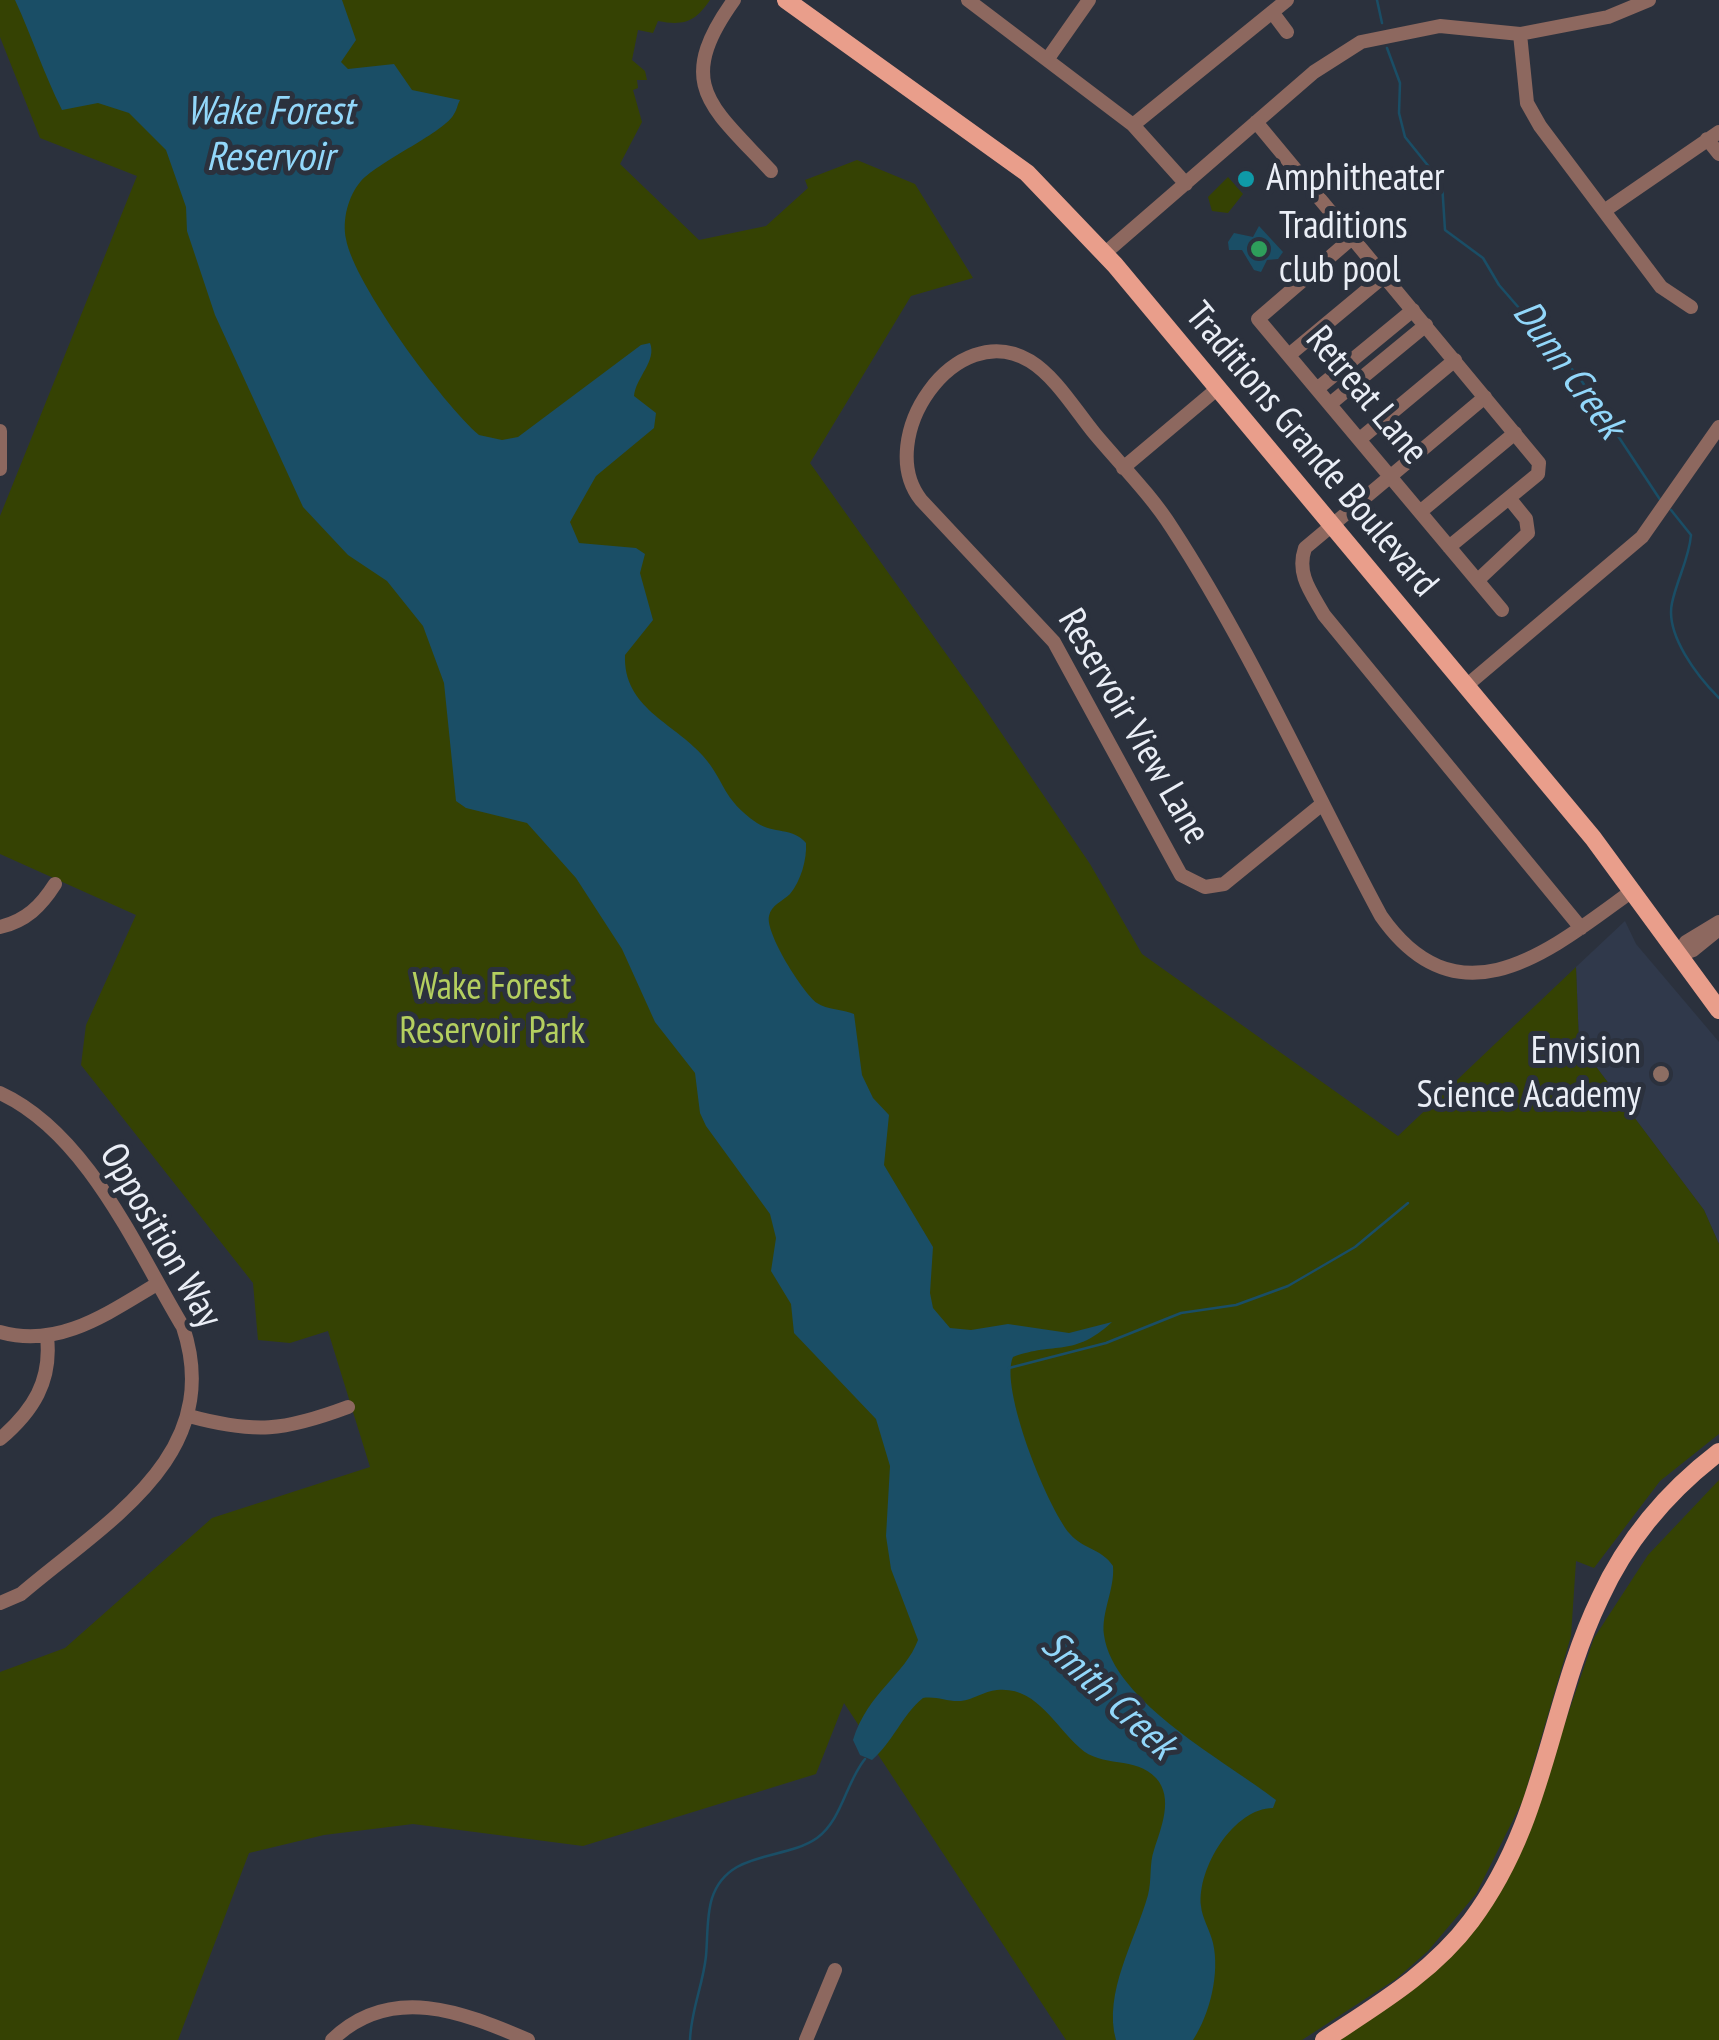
<!DOCTYPE html>
<style>
body{margin:0}
canvas{display:block;background:#2b313d}
</style>
<canvas width="1719" height="2040"></canvas>
<script>
const ctx = document.querySelector('canvas').getContext('2d');
ctx.lineJoin = 'round';
function fillPath(path, color) { ctx.fillStyle = color; ctx.fill(path, 'evenodd'); }
function strokePath(path, color, width, dash) { ctx.strokeStyle = color; ctx.lineWidth = width; ctx.lineCap = dash ? 'butt' : 'round'; ctx.setLineDash(dash || []); ctx.stroke(path); }
function write(font, color, halo, rows, align = 'center') {
  ctx.font = font + ' "PT Sans Narrow",sans-serif'; ctx.lineWidth = 10; ctx.setLineDash([]); ctx.textBaseline = 'middle'; ctx.strokeStyle = halo; ctx.fillStyle = color; for (const [text, x, y, turn = 0] of rows) {
    ctx.save(); ctx.translate(x, y); ctx.rotate((+turn || 0) * Math.PI / 180); ctx.textAlign = isNaN(turn) ? turn : align; if (halo) ctx.strokeText(text, 0, 0); ctx.fillText(text, 0, 0); ctx.restore();
  }
}
fillPath(new Path2D(`
 M1625 921 1636 944 1719 1042V1244L1704 1210 1579 1044 1576 967Z`), '#30394b');
fillPath(new Path2D(`
 M0 0H710C695 22 684 26 658 21L653 33 638 30 632 60 645 71 647 80H637L638 88 633 90 642 122 620 164 699 240 766 226 808 188 805 180 857 160 915 184 973 278 911 296 810 463 979 700 1090 864 1142 954 1398 1136 1576 967 1579 1044 1704 1210 1719 1244V1434L1660 1481 1594 1568 1576 1561 1571 1636 1523 1800 1476 1894 1428 1951 1396 1979 1302 2040H1066L844 1703 816 1774 583 1846 413 1824 324 1835 249 1853 178 2040H0V1672L65 1648 212 1518 370 1467 328 1331 290 1343 258 1340 253 1283 81 1065 86 1025 136 915 0 854V516L137 176 40 138 0 37Z
 M1228 177 1243 194 1228 213 1212 211 1208 197Z
 M1719 1480V2040H1337L1425 1977 1528 1831 1594 1638 1648 1555Z`), '#354203');
fillPath(new Path2D(`
 M15 0H342L356 40 341 62 348 69 394 64 412 90 460 100C457 105 457 110 454 114 445 132 381 160 361 181 348 196 342 220 346 239 354 284 443 404 479 435L502 440 518 437 641 345 650 343C657 361 636 377 634 396L656 413 654 428 596 476 570 522 579 543 636 548 645 554 640 573 653 620 625 655C623 708 673 722 703 756 726 782 721 798 757 823 773 834 793 827 806 843 807 859 801 881 790 894 783 901 771 905 769 916 765 933 803 993 817 1003 827 1010 843 1009 854 1014L862 1075 873 1098 889 1115 884 1165 933 1247 930 1293 933 1308 950 1328 971 1330 1008 1324 1069 1333 1112 1322C1073 1358 1056 1341 1013 1357 999 1387 1047 1507 1070 1534 1083 1549 1102 1549 1113 1566 1115 1589 1101 1612 1104 1635 1113 1702 1229 1763 1276 1800L1273 1808C1234 1808 1197 1868 1201 1906 1202 1918 1210 1930 1213 1943 1220 1973 1210 2014 1193 2040H1116C1103 1993 1135 1941 1148 1895 1152 1880 1149 1864 1154 1850 1161 1828 1174 1798 1156 1778 1136 1756 1101 1768 1080 1748 1054 1725 1036 1686 997 1690 984 1691 973 1700 961 1701 947 1702 937 1696 923 1698 902 1715 893 1742 872 1760L860 1755 853 1740C868 1692 905 1675 918 1640L891 1569 886 1536 890 1466 876 1419 794 1333 791 1304 771 1271 776 1238 770 1214 706 1126 700 1113 695 1073 655 1022 622 949 576 878 527 823 466 808 456 801 444 683 423 626 387 581 348 555 303 507 215 315 187 231 186 207 166 150 129 113 98 103 62 110C44 74 32 37 15 0Z
 M1259 226 1283 252 1278 259 1267 260 1261 272 1254 270 1242 250H1229L1228 242 1234 233 1253 237Z`), '#1a4e66');
strokePath(new Path2D(`
 M1377 0 1382 23
 M1387 48 1400 83 1399 113 1405 137 1442 183 1445 230 1483 258 1499 285 1579 377 1661 501
 M1671 510 1691 535C1689 559 1677 579 1672 603 1665 635 1698 677 1719 698
 M1009 1368 1106 1343 1181 1313 1236 1305 1288 1286 1355 1247 1408 1203
 M690 2040C691 2010 703 1985 706 1956 709 1923 703 1887 737 1867 762 1853 794 1854 817 1838 842 1820 846 1782 865 1759`), '#1a4e66', 2.5);
strokePath(new Path2D(`
 M734 0C673 85 711 106 771 171
 M968 0 1133 125 1186 184
 M1272 12 1287 32
 M1520 34 1527 103 1540 126 1661 287 1691 307
 M1049 57 1089 0
 M1256 122 1539 463 1538 474 1449 547
 M1133 125 1287 0
 M1707 139 1719 154
 M1604 211 1719 132
 M1352 238 1258 319 1502 610
 M1104 254 1314 72 1361 42 1440 26 1520 34 1608 17 1649 0
 M1289 355 1384 276
 M1317 389 1413 310
 M1485 397 1305 548C1296 574 1311 592 1324 615L1581 928
 M1330 404 1426 325
 M0 431V469
 M1360 439 1455 360
 M1123 468 1217 389
 M1420 512 1515 433
 M1478 580 1528 533 1526 519 1509 498
 M1466 686 1642 537 1719 427
 M1321 805 1224 884 1205 887 1181 875 1054 642 921 500C873 439 955 316 1030 361 1056 377 1076 411 1095 434 1121 465 1151 495 1172 528 1251 649 1312 788 1381 916 1460 1029 1553 948 1632 891
 M0 927C26 921 41 906 55 884
 M1678 955 1686 942 1719 922
 M1678 955 1693 950 1719 929
 M0 1093C87 1133 135 1247 183 1327 226 1456 105 1522 21 1594L0 1603
 M0 1332C59 1349 108 1313 157 1284
 M189 1416C255 1434 284 1431 348 1407
 M0 1439C33 1411 52 1381 47 1337
 M332 2040C391 1983 463 2012 528 2040
 M806 2040 835 1970`), '#8d685f', 14);
strokePath(new Path2D(`
 M786 0 1027 173 1115 265 1593 838 1719 1010
 M1324 2040C1377 2005 1432 1973 1471 1921 1547 1819 1548 1706 1600 1598 1627 1539 1668 1491 1719 1452`), '#e99e8b', 18);
for (const [x, y, r, color] of [
 [1246,179,10,"#0f9aa8"],
 [1259,249,10,"#2e9e5b"],
 [1661,1074,10,"#8d6e63"]
]) { const dot = new Path2D(); dot.arc(x, y, r, 0, 2 * Math.PI); ctx.fillStyle = color; ctx.fill(dot); strokePath(dot, '#2b313d', 4); }
write('38px', '#eaeef6', '#2b313d', [
 ["Amphitheater",1266,179],
 ["Traditions",1279,227],
 ["club pool",1279,271],
 ["Envision",1641,1052,"right"],
 ["Science Academy",1641,1096,"right"]
], 'left');
write('38px', '#eaeef6', '#2b313d', [
 ["Retreat Lane",1366,396,50],
 ["Traditions Grande Boulevard",1311,450,50],
 ["Reservoir View Lane",1133,727,60],
 ["Opposition Way",160,1236,60]
]);
write('38px', '#b4cf5f', '#2b313d', [
 ["Wake Forest",492,988],
 ["Reservoir Park",492,1032]
]);
write('italic 40px', '#92d7fa', '#2b313d', [
 ["Wake Forest",270,113],
 ["Reservoir",270,159],
 ["Dunn Creek",1568,370,54],
 ["Smith Creek",1108,1696,43]
]);
</script>
